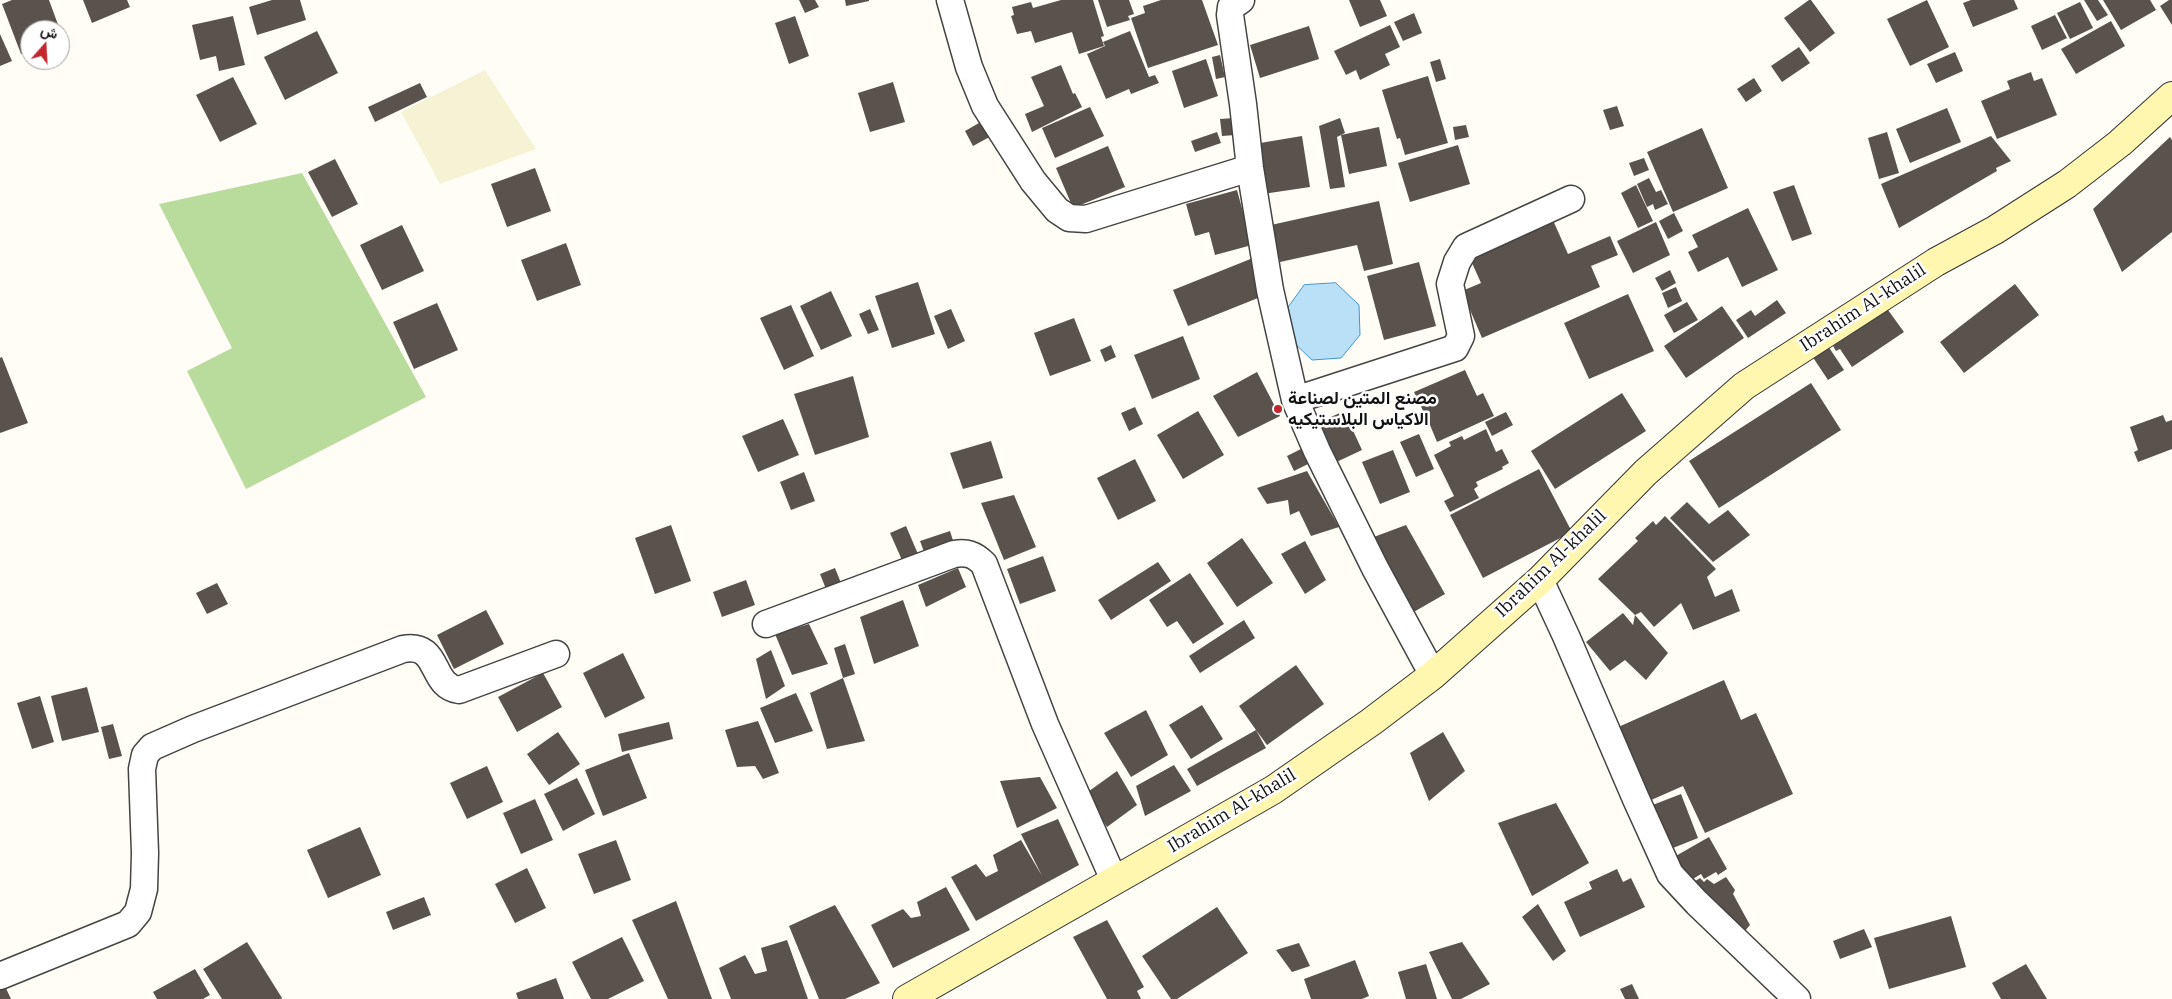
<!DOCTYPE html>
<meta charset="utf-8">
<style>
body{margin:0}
#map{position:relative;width:2172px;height:999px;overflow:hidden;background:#fffdf5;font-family:"IBM Plex Serif",Vazirmatn,serif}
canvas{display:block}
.north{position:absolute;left:20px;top:20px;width:50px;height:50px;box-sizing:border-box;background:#fff;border:1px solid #a0a0a0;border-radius:50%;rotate:19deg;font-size:14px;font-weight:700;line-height:20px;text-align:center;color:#111}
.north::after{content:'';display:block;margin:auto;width:18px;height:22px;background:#c4262e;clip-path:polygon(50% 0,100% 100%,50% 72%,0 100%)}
</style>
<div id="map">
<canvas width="2172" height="999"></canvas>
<div class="north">ش</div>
</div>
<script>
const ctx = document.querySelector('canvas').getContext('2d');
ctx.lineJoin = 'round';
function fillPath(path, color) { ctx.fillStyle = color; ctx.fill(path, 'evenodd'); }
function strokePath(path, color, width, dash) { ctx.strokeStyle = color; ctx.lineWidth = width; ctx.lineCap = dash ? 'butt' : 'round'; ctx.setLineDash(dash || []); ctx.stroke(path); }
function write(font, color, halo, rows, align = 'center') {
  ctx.font = font + ' "IBM Plex Serif",Vazirmatn,serif'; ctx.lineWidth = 5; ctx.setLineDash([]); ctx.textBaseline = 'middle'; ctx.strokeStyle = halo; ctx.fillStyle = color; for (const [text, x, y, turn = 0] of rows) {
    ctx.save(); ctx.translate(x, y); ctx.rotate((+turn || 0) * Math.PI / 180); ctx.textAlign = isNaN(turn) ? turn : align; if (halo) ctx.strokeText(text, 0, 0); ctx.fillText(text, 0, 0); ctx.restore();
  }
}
fillPath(new Path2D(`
 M485 70 536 149 440 184 401 112Z`), '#f6f3d4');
fillPath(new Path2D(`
 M302 173 426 397 246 489 187 371 232 348 159 204Z`), '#b9dc9c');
const water = new Path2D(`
 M1336 283 1359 305 1360 335 1341 358 1312 360 1291 340 1286 310 1304 285Z`);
fillPath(water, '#b9e0f7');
strokePath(water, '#3f96cf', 1);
fillPath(new Path2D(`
 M12 0H49L60 30H30V51L21 54 2 4Z
 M83 0H127L130 7 92 23Z
 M272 0H300L306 20 257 35 249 7Z
 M799 0H815L819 7 805 13Z
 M845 0H869V1L846 6Z
 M1061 0H1093L1104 36 1101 37 1104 46 1079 54 1072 32 1035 43 1031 31 1017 34 1011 16 1014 15 1012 7 1031 2 1033 8Z
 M1098 0H1129L1134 14 1128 16 1130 20 1107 27Z
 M1161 0H1202L1218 45 1148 68 1131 18 1145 13 1143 6Z
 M1349 0H1380L1387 16 1360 27Z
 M1809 0H1811L1835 33 1810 52 1784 18Z
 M1927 0 1949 47 1910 66 1887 19Z
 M1971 0H2014L2018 9 1973 27 1963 3Z
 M2084 0H2098L2108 15 2097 21Z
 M2103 0H2150L2156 10 2121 30Z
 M2169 0H2172V25L2160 6Z
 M2080 2 2093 28 2070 39 2057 13Z
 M1414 13 1422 33 1403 41 1394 22Z
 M2055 15 2067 38 2042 50 2031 26Z
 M233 16 245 65 219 71 216 56 200 60 192 25Z
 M795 16 809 56 789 64 775 23Z
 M2111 21 2125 46 2076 74 2061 49Z
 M1390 25 1400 47 1385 54 1390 65 1360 80 1356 70 1346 75 1334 51Z
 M1309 26 1319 59 1260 78 1250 45Z
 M317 31 338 73 285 100 264 57Z
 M1130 31 1149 77 1155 75 1159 83 1131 94 1129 89 1106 99 1087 54 1105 46 1103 42Z
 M0 34 12 61 0 66Z
 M1799 47 1810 63 1782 82 1771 66Z
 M1955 52 1963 71 1936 83 1927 64Z
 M1220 55 1225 77 1216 79 1212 57Z
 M1206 59 1218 96 1184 108 1172 71Z
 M1440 59 1446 79 1436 82 1430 62Z
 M1061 65 1073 94 1075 93 1082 107 1032 132 1025 114 1044 106 1031 77Z
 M2031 72 2034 81 2042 78 2057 115 1997 139 1981 101 2010 89 2007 81Z
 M1428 76 1448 143 1405 155 1400 138 1397 139 1382 90Z
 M233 77 257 124 220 142 196 95Z
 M1754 78 1762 91 1746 102 1737 89Z
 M893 82 905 122 870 132 858 93Z
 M420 83 427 97 375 122 368 107Z
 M1617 106 1624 126 1610 130 1603 110Z
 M1090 107 1104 136 1055 158 1042 128Z
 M1947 108 1961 142 1910 163 1896 129Z
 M1234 118 1235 135 1222 136 1220 119Z
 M1340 118 1345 133 1341 135 1379 127 1387 166 1349 174 1341 135 1337 137 1345 187 1330 189 1319 126Z
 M986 119 995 134 973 146 965 131Z
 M1466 125 1469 137 1455 140 1453 127Z
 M1702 128 1728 188 1673 212 1647 152Z
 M1217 132 1221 143 1195 152 1191 141Z
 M1887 132 1899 173 1879 179 1868 138Z
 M1302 136 1310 187 1256 195 1248 145Z
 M1991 136 2011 161 1996 168 1997 171 1899 228 1881 184Z
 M2170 137 2172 140V232L2122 272 2093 209Z
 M1458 145 1470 184 1410 202 1398 163Z
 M1108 146 1125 187 1073 208 1056 168Z
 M1644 158 1649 170 1634 176 1629 163Z
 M335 159 358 204 332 217 308 172Z
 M535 168 551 211 507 227 491 184Z
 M1649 178 1656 192 1661 190 1668 204 1655 210 1653 204 1647 207 1637 184Z
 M1636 185 1653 221 1638 228 1621 193Z
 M1794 185 1812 234 1792 241 1773 192Z
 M1237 190 1252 245 1215 255 1209 232 1195 236 1186 204Z
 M1379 201 1393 264 1364 271 1357 245 1280 262 1271 225Z
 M1748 208 1778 270 1742 287 1728 257 1698 272 1688 252 1698 247 1692 235Z
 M1674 213 1683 231 1668 239 1659 221Z
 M1552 218 1568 254 1610 236 1618 255 1591 266 1600 287 1482 338 1462 291 1481 283 1468 254Z
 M1656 222 1670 255 1633 273 1617 241Z
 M402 225 424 271 382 290 360 245Z
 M566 243 581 285 537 301 521 260Z
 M1253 258 1268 294 1188 326 1173 290Z
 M1419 262 1436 326 1384 340 1367 276Z
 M1670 270 1676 283 1662 291 1655 278Z
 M918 282 935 334 892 348 875 296Z
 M2015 284 2039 315 1964 373 1940 342Z
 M1676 287 1682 301 1668 308 1662 293Z
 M831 291 852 336 821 350 800 306Z
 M1628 294 1654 351 1589 379 1564 323Z
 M1777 300 1786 313 1748 338 1736 320 1751 310 1755 316Z
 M1687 302 1698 320 1674 333 1664 315Z
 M437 303 458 350 414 369 393 322Z
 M791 305 814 356 784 370 760 318Z
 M1722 306 1744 338 1686 378 1664 346Z
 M870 309 879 330 868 334 859 314Z
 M951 309 965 341 948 349 934 316Z
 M1888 310 1904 332 1852 367 1840 349 1836 351 1833 346Z
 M1074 318 1091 361 1050 376 1034 333Z
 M1183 336 1200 379 1152 399 1134 355Z
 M1111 345 1116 357 1105 362 1100 350Z
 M1828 346 1844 370 1828 380 1812 356Z
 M2 357 28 423 0 433V358Z
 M1465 370 1477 396 1483 393 1494 416 1437 442 1430 425 1427 427 1422 417 1425 415 1414 392Z
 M1257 372 1280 416 1238 437 1213 396Z
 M853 376 869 437 815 455 794 394Z
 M1811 383 1841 430 1719 508 1689 461Z
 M1622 393 1646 431 1555 489 1531 451Z
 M1135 407 1143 424 1129 431 1121 413Z
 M1198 411 1224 455 1183 479 1157 435Z
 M1344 411 1362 450 1328 466 1309 427Z
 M1506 412 1513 425 1492 436 1485 422Z
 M2163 415 2166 422 2172 420V449L2138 462 2134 452 2138 450 2130 427Z
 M783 419 799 455 758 472 742 436Z
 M1486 429 1496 452 1502 449 1509 463 1502 467 1503 469 1476 482 1478 486 1474 489 1479 498 1450 512 1444 501 1454 496 1434 455 1451 446 1449 442 1462 436 1464 440Z
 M1419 434 1434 469 1416 477 1400 442Z
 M991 441 1003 478 963 489 950 453Z
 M1303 448 1310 463 1294 471 1287 456Z
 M1393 450 1410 492 1380 504 1362 462Z
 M1135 459 1156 501 1118 520 1097 478Z
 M1539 469 1572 532 1483 578 1450 515Z
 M1307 471 1339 527 1311 536 1299 511 1290 515 1288 500 1267 504 1257 488Z
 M804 472 815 501 791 510 780 482Z
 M1014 495 1036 547 1004 560 981 503Z
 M1687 502 1709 524 1728 510 1750 535 1713 562 1670 518Z
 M1665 516 1716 569 1707 577 1715 597 1732 589 1740 611 1693 630 1681 603 1654 627 1641 612 1635 615 1598 579 1638 541 1635 538 1653 521 1656 525Z
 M671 525 691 581 655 594 635 538Z
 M1406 525 1445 594 1412 613 1371 538Z
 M906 526 921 561 905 567 890 533Z
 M950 531 955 547 926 557 920 541Z
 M1242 538 1273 583 1237 607 1207 563Z
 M1305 541 1326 580 1305 594 1281 554Z
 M1043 556 1056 591 1020 604 1007 569Z
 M1158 562 1171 581 1111 620 1098 600Z
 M835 568 843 588 828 594 820 574Z
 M958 568 966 587 926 607 918 585Z
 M1190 573 1224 624 1193 644 1177 621 1167 627 1149 600Z
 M746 580 755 605 722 617 713 592Z
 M217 583 228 604 207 614 196 593Z
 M903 600 919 646 874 664 860 617Z
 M486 610 504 644 454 669 437 635Z
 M1623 613 1633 625 1635 615 1668 653 1646 680 1625 660 1610 671 1586 642Z
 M1244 620 1255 638 1200 673 1189 656Z
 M809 624 828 664 792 675 775 634Z
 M845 644 855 674 843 678 865 741 827 749 810 693 843 678 834 648Z
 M771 650 785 686 766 699 756 659Z
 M623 653 645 698 605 718 583 673Z
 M1296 665 1324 704 1267 745 1256 730 1266 748 1197 786 1187 769 1256 730 1239 706Z
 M543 673 562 707 517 732 498 697Z
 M1724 680 1741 720 1756 713 1793 794 1705 833 1683 786 1649 801 1616 728Z
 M87 687 99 732 62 741 51 696Z
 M796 693 813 731 775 743 760 708Z
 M40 696 54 742 32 749 17 703Z
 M1202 705 1223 739 1191 759 1169 725Z
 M1146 710 1168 755 1131 777 1104 733Z
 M758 721 779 773 763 779 755 766 737 767 725 730Z
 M669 722 673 739 622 752 618 734Z
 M113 724 122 756 109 759 101 727Z
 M558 732 580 764 549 785 527 754Z
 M1443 732 1465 771 1429 801 1410 753Z
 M629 753 647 798 603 816 585 770Z
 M1174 765 1191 791 1145 816 1136 786Z
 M487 766 503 802 467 819 450 783Z
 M1117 771 1137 805 1107 827 1085 794Z
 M1040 777 1057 808 1017 828 1000 781Z
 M577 778 595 814 563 831 544 794Z
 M1681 794 1698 838 1668 850 1650 806Z
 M535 799 553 840 521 854 503 813Z
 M1556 803 1589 863 1532 896 1498 823Z
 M1058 819 1079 865 976 921 951 877 976 864 986 877 998 871 993 855 1021 840 1042 876 1021 834Z
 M360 827 381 875 328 898 307 850Z
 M1709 837 1727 869 1718 875 1716 872 1704 879 1701 874 1688 882 1674 857Z
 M616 840 631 880 594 894 578 854Z
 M527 868 546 908 515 923 495 884Z
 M1617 869 1623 882 1631 878 1645 907 1580 937 1564 902 1592 889 1589 882Z
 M1726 877 1735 890 1733 894 1750 925 1739 938 1688 886 1700 878 1704 882 1707 879 1714 884Z
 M946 887 970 930 893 968 871 925 903 909 911 918 921 916 917 902Z
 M424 897 431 915 393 930 386 912Z
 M676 901 712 999H668L632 920Z
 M1538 904 1566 951 1553 961 1522 917Z
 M835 905 880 983 845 999H819L789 926Z
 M1217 907 1248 953 1177 999H1171L1142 956Z
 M1951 916 1966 967 1889 989 1874 938Z
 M1107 920 1144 987 1137 991 1141 999H1107L1073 937Z
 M1864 929 1872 947 1840 959 1833 941Z
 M622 937 644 981 608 999H591L572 962Z
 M787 940 808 999H731L719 968 745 955 755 974 767 971 761 948Z
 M247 942 282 998 281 999H222L203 969Z
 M1462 942 1490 984 1461 999H1452L1429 952Z
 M1299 943 1310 966 1292 972 1276 950Z
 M1355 960 1369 996 1362 999H1311L1304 979Z
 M1426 964 1437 999H1406L1398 972Z
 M2026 964 2047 999H2001L1992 983Z
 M195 969 210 995 203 999H157L153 992Z
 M556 978 564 999H518L516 993Z
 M4 984 11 999H0V986Z
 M1632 984 1639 999H1625L1620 989Z`), '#5a524d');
const street = new Path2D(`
 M950 0 969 67 985 106 1033 181 1057 210 1069 218 1086 219 1250 168
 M1241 0 1231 7 1230 15 1243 104 1250 168 1270 290 1295 400 1317 451 1375 568 1433 675
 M1295 400 1455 348 1461 336 1450 284 1457 262 1466 247 1571 199
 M1540 580 1566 636 1636 799 1670 874 1697 903 1797 999
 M766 624 954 554C967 552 974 554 984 564L1045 724 1114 880
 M0 976 128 924 138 912 144 889 145 853 142 769 145 755 152 747 193 729 403 649C441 642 429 686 459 690L556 654`);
const secondary = new Path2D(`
 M907 999 1273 790 1371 722 1433 675 1540 580 1646 472 1744 386 1936 262 1995 230 2067 184 2120 143 2172 96`);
strokePath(street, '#444', 29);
strokePath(secondary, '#333', 30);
strokePath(street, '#fff', 26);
strokePath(secondary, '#fff6b0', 28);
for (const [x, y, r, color] of [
 [1278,409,5,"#c4262e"]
]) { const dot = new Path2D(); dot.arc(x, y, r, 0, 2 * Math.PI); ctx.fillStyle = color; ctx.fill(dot); strokePath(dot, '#fff', 2); }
write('18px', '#111', '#fff', [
 ["Ibrahim Al-khalil",1863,308,-33],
 ["Ibrahim Al-khalil",1551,564,-44],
 ["Ibrahim Al-khalil",1232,811,-31]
]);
write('bold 18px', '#111', '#fff', [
 ["مصنع المتين لصناعة",1288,399],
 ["الاكياس البلاستيكيه",1288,420]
], 'left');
</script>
